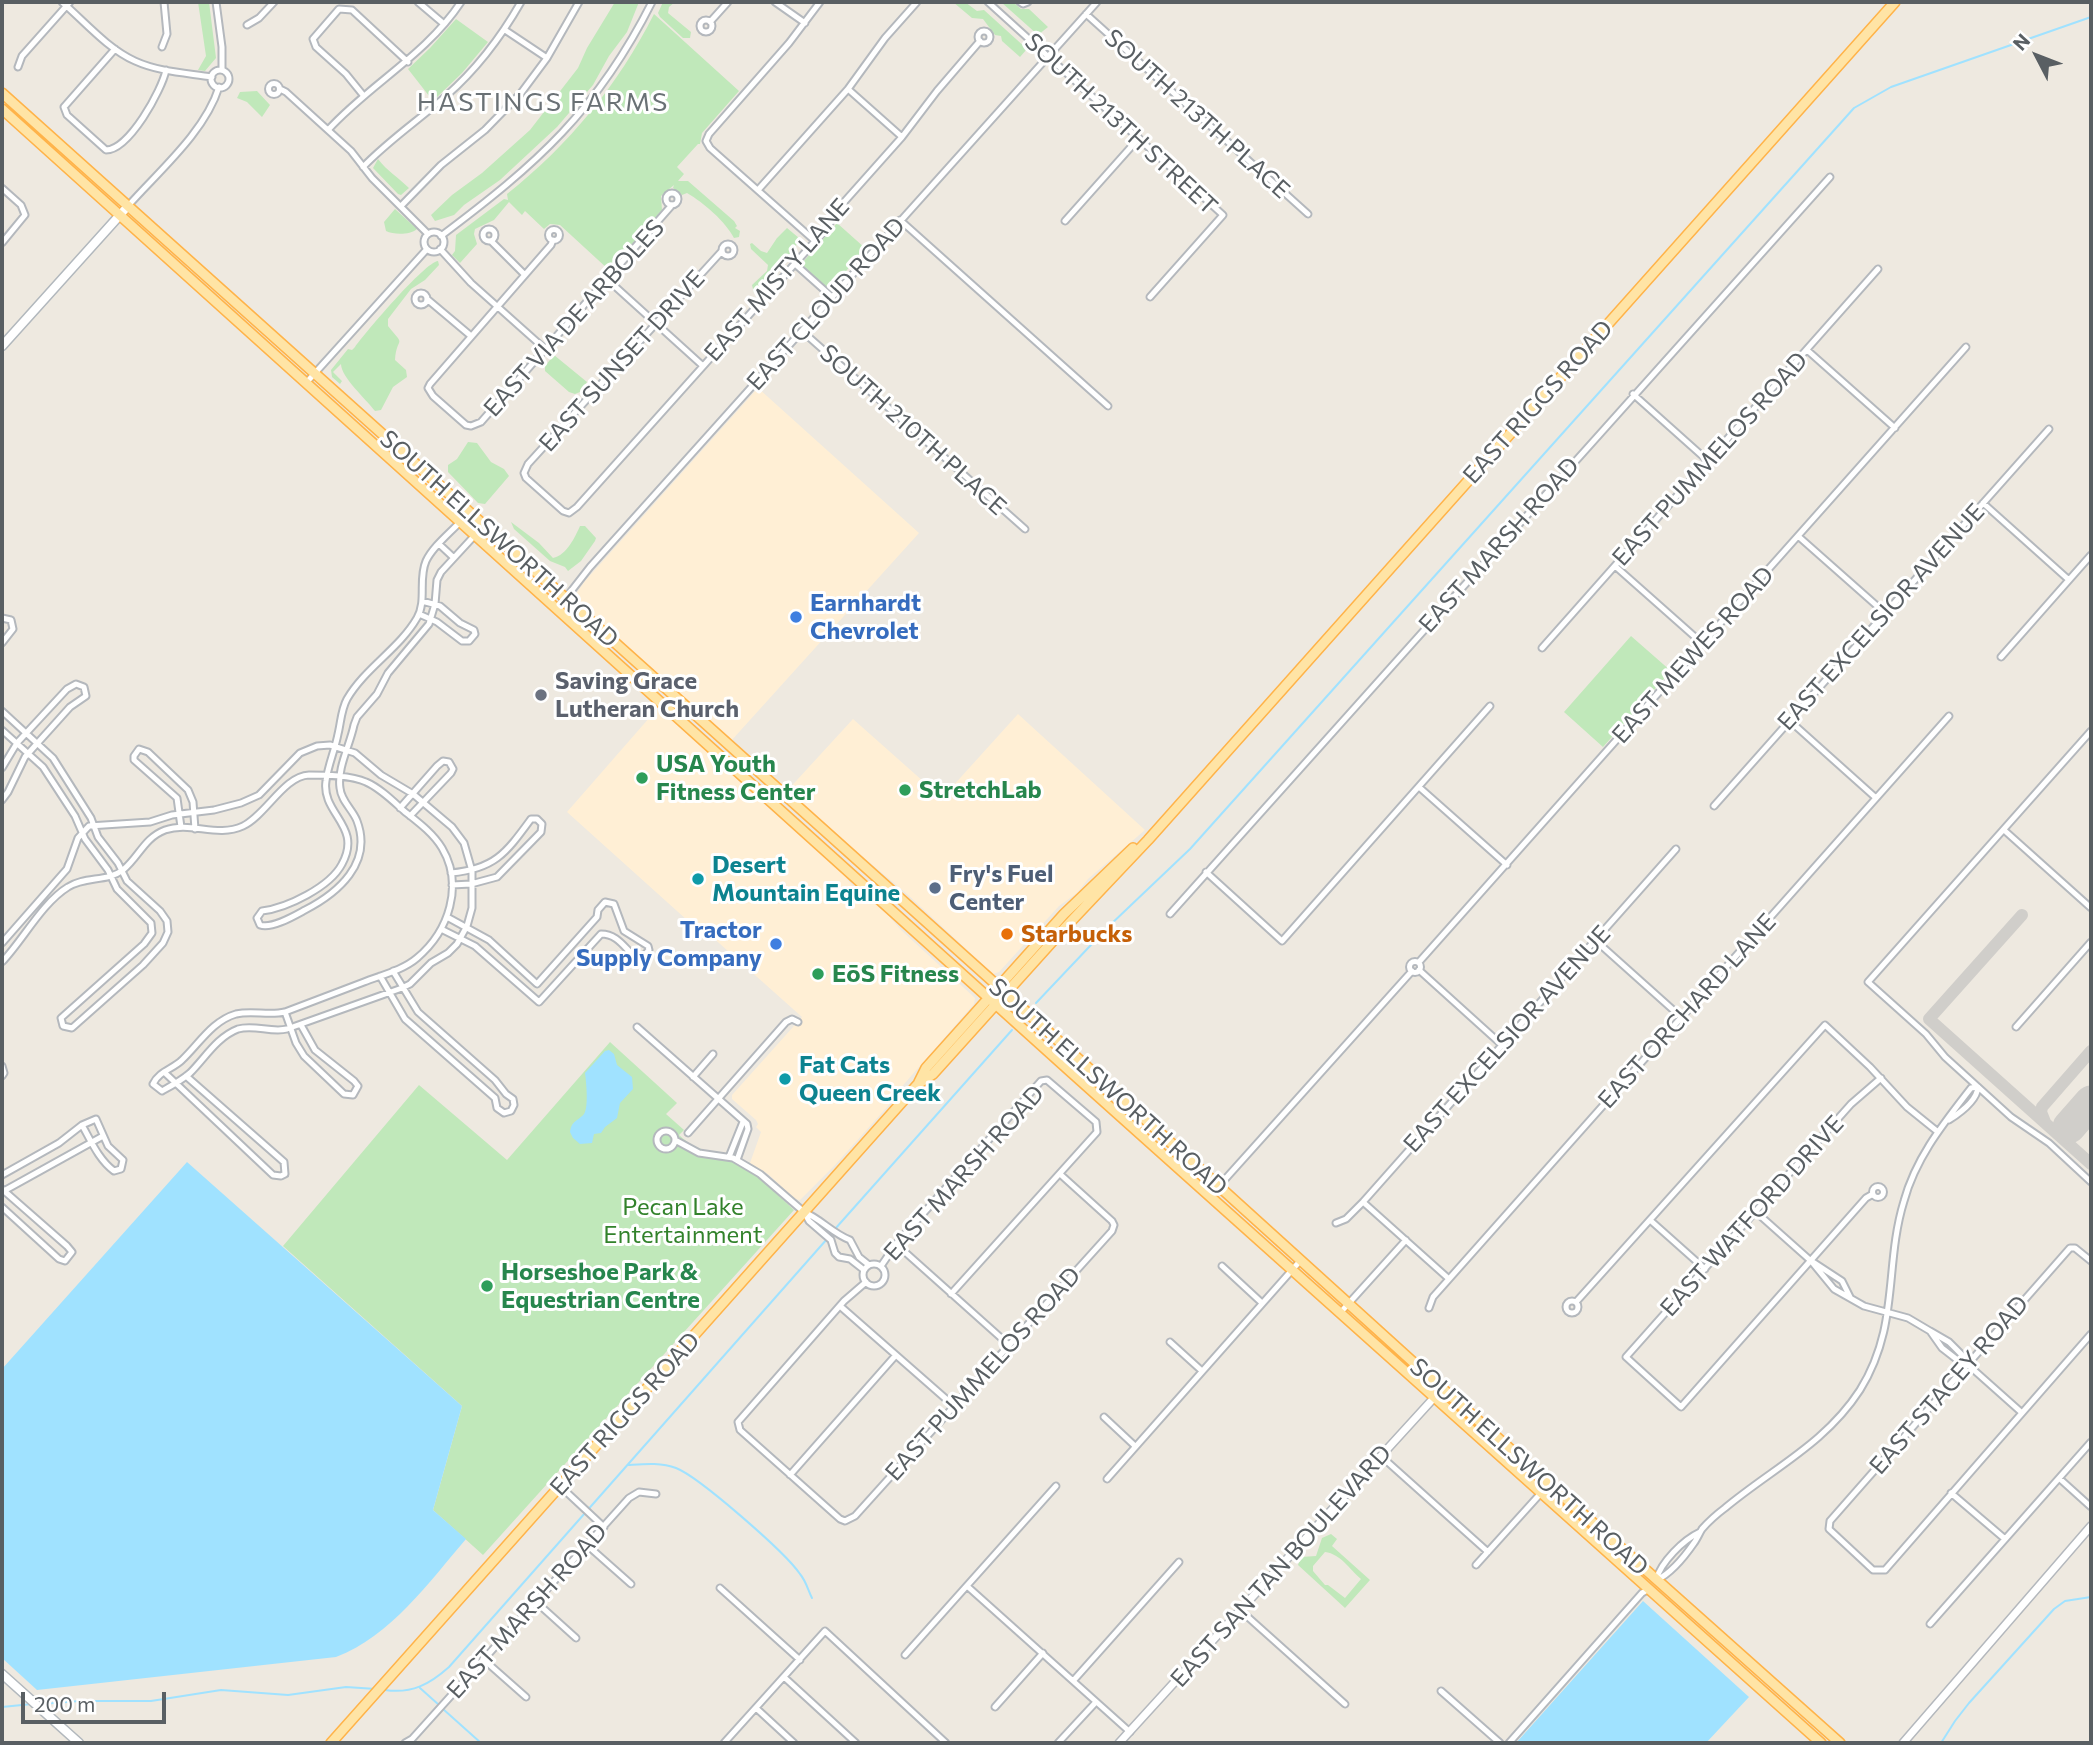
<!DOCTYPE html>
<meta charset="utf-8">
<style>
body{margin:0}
#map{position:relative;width:2093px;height:1745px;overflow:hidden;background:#eee9e0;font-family:Commissioner,sans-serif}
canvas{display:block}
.frame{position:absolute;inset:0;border:4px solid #595f63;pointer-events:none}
.north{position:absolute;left:2002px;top:21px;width:70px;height:70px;-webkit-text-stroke:5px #fff;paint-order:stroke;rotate:312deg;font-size:19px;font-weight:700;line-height:28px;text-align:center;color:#595f63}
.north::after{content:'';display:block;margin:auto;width:24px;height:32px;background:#595f63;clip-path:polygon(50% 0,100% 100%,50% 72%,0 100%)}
.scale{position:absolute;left:21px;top:1692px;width:145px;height:32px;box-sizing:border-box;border:4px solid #595f63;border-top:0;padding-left:9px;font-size:21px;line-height:24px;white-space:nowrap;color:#595f63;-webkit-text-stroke:5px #fff;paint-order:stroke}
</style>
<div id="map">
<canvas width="2093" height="1745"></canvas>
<div class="frame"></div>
<div class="north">N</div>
<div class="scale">200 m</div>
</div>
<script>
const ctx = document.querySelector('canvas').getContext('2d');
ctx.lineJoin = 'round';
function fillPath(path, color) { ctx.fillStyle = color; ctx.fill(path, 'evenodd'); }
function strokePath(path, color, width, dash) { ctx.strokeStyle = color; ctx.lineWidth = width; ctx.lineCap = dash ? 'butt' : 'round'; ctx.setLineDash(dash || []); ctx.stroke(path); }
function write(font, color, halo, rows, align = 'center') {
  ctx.font = font + ' Commissioner,sans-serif'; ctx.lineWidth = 6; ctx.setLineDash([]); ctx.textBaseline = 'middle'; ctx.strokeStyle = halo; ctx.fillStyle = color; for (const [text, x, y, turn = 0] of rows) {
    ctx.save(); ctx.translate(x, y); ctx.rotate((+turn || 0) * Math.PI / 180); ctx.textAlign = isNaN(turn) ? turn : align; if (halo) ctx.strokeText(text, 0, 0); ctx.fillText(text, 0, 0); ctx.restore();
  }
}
fillPath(new Path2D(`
 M758 388 919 533 731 741 622 643 578 600 576 594 585 581Z
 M657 709 685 731 723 764 742 785 838 868 852 885 887 914 901 930 975 998 974 1004 898 1091 888 1106 835 1165 800 1200 795 1199 768 1174 750 1163 761 1132 756 1127 758 1124 756 1120 732 1099V1095L802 1017 710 935 707 938 567 812Z
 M1018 714 1145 830 1088 879 1077 893 1059 906 999 972 993 974 907 894 786 792 853 719 942 798Z`), '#ffefd5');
fillPath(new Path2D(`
 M198 2H209L216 58 205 71 198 70 206 56Z
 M615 2H639L627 32 609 56 593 85 557 127 500 180 464 205 454 215 435 221 431 215 452 195 482 173 530 130 578 68 587 48Z
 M663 2H675L669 7 668 13 691 32 690 38H683L660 17 658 13Z
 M953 2H965L977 11 984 10 1027 49 1020 57 1002 41 1001 36 995 35 983 19 972 18Z
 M1001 2 1014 3 1021 9H1029L1048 27 1038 35Z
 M654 14 739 91 702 133 700 144H698L677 167 684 174 678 181H688L734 221 737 226 735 228 740 231 739 237 734 238C725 221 704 203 687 193L682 195 673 188 674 185 661 196 662 210 609 270 560 225 550 224 544 229 525 211 522 215 509 202 494 220 475 229 474 234 477 244 460 263 452 255 455 251 456 235 504 199 508 200 507 194C569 145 618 85 654 14Z
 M456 19 488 42 462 73 433 101 408 69 430 48Z
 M257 91 270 105 262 117 247 102 237 98 240 92Z
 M378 159C387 171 399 178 409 188L401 195 398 194 373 168Z
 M395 209 417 229C410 235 394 235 386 231L384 222Z
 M837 223 865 248 833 287 827 288 803 266V262Z
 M787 228 799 238 794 251 787 256C785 266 763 291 754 293L752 285 767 271 768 265 751 249 750 244 752 243 761 251 767 253 777 238Z
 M438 261 439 265 425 280 411 289 388 319V326C407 349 397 334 395 360L406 370 407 377 393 387 381 410 375 411C366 399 341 377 341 364L333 372 342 381 340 384 332 377 331 370 348 349 352 350 355 347C365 333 425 262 438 261Z
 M554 355 587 382 580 392 575 394 569 392 545 371V366Z
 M468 442 477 443 491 462 504 469 509 476 485 504 478 503 448 472V465L457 459Z
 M511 522 539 543 553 558C567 555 575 537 580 526H585L596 538 595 541 581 561 568 571 565 567 550 561 514 529Z
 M1631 636 1671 671 1603 747 1564 712Z
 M610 1042 677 1103 666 1114 684 1130 679 1135C700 1155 724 1153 750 1163L747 1169 761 1179 794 1210 483 1555 433 1510 462 1406 283 1246 419 1085 507 1160Z
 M1331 1534 1337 1539 1332 1546 1370 1580 1345 1608 1298 1565 1301 1557 1316 1556 1322 1538ZM1325 1552C1341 1554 1349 1569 1361 1579L1345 1598 1328 1585H1325L1313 1571V1566Z`), '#c0e8ba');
fillPath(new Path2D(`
 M609 1050 614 1054 617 1065 632 1077 633 1089 620 1103 617 1118 605 1127 601 1133 594 1134 592 1143 580 1144 573 1138 570 1132C572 1120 577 1122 584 1114 589 1107 586 1080 585 1073L605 1051Z
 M187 1162 462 1406 433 1510 466 1539C429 1582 391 1636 336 1657L37 1690 2 1658V1369Z
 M1643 1601 1749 1697 1706 1743H1516Z`), '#a0e2ff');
strokePath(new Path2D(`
 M1036 1003 1108 927 1190 849 1854 108 1891 87 2091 17
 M835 1229 1012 1030
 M628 1465C643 1464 661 1462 676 1468 699 1477 785 1552 800 1574 806 1581 808 1590 812 1598
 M420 1688 439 1705
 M385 1690C412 1694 430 1684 449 1667L827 1239
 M41 1704 80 1701H151L221 1690 288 1695 346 1687 376 1689
 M2 1707 32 1704
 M443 1709 481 1743
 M1941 1743 1955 1721 1969 1703 2054 1609 2065 1601 2091 1597`), '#a0e2ff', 2);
strokePath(new Path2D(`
 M2022 915 1929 1019 2091 1164
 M2045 1122 2041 1112 2042 1107 2091 1051`), '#d0ceca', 12);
strokePath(new Path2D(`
 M2069 1127 2091 1102`), '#d0ceca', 33);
const minor = new Path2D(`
 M62 2C85 22 108 49 135 61 159 72 187 73 212 77
 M216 2 222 47V70
 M418 2 444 24
 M775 2 805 23
 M988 2 1223 215 1150 297
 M1020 2 1023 4 1028 2
 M1086 14 1308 214
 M700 26a6 6 0 1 1 12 0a6 6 0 1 1-12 0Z
 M710 22 728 2
 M247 25 259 18 274 2
 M505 30 547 58
 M978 37a6 6 0 1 1 12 0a6 6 0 1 1-12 0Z
 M162 47 167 34 164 2
 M115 49 64 107 67 115 106 150C129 150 162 90 166 70
 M18 67 22 56 70 2
 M211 79a9 9 0 1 1 18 0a9 9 0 1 1-18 0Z
 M268.5 89a5.5 5.5 0 1 1 11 0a5.5 5.5 0 1 1-11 0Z
 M280 89 286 92 351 151 372 178 428 234
 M848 89 902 137
 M363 95 346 74 316 47 313 39 339 9 352 10 408 62
 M328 130C370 84 426 55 461 2
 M363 167C389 140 419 120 446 96 477 69 501 37 521 2
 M2 188 21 205 25 215 2 243
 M758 190 848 89 885 38 917 2
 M666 199a6 6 0 1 1 12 0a6 6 0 1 1-12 0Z
 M128 206C159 171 205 132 219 87
 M401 206 441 165 485 130 521 93 547 58 579 2
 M900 220 1108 406
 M1065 221 1139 138
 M483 235a6 6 0 1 1 12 0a6 6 0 1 1-12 0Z
 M548.5 235a5.5 5.5 0 1 1 11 0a5.5 5.5 0 1 1-11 0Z
 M424 242a10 10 0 1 1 20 0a10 10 0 1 1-20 0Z
 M441 236C537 164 597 111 652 2
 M553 240 551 245 430 384 428 388 433 396 466 425 471 426 481 422 672 205
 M491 241 525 275
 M815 241 710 148 706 141 709 134 789 43 820 2
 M722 250a6 6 0 1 1 12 0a6 6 0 1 1-12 0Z
 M440 249 471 283 545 349
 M722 251 528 464 524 473 526 478 563 511 569 513 577 507 825 230 845 201 902 137 937 91 980 41
 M795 264 832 297
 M608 280 703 366
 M415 299a6 6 0 1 1 12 0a6 6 0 1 1-12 0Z
 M427 299 471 336
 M802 331 1025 529
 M1807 350 1895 428
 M306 383 427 249
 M1633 394 1708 461
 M1983 503 2069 580
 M461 521C450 533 433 546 426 561 418 579 427 601 417 618 399 649 365 668 347 699 341 710 341 722 338 734 335 750 328 765 326 781 321 814 363 826 342 864 330 887 287 908 262 911L257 918 260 925C272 929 294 916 305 910 338 893 373 863 357 821 353 810 341 801 340 788 337 768 350 745 354 725L357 717 377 694 388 673 429 624 435 604 437 580 441 572 476 534
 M1798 536 1885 613
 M439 544 454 558
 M1615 566 1703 644
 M558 608 590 567 1097 2
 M419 614 437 622 462 641H469L475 634 474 630 460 623 440 606 422 601
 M2 618 11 620 13 629 2 643
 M1542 648 1878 269
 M2001 657 2091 555
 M2 711 53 758 91 818 98 837 118 863 127 881 160 911 167 921 168 932 163 943 143 965 72 1028 63 1026 61 1018 144 944 152 933 151 923 117 889 108 870 85 839 75 816 43 767 2 730
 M1790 721 1876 798
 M2091 731 1868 982 1926 1034 1945 1057 2011 1117 2049 1143 2091 1182
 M2 768 17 743 67 689 76 684 84 687 86 696 70 707 25 757 8 792 2 800
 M1419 787 1507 865
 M1714 806 2049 429
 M400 808 437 766 443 761 449 762 453 769 451 773 410 816
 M181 827 177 798 134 760V756L139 749 148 752 188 790 193 802 195 829
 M2004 830 2091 908
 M1206 872 1282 941 1490 706
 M451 873C495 869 506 853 531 819H537L542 824 541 832 497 877 471 884 452 885
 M1170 914 1830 177
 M441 929 475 946 539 1002 601 934C619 934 625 950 638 959L643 957 649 950 648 946 624 931 614 904 605 902 598 910 597 917 537 984 489 940 447 917
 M1595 940 1681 1017
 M2 943 67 869 78 838 89 826 150 822 172 815 214 810 241 803 259 795 300 753 317 746 330 745 355 753 381 775 413 794 452 827 464 843 472 871V908L467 926 457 944 448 953 431 963 410 984 402 988 287 1029C271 1033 254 1024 238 1029 217 1037 205 1058 190 1073 182 1080 171 1086 162 1091L153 1084C159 1071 173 1069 182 1060 199 1044 212 1021 236 1014 253 1010 268 1016 285 1012 311 1002 338 992 364 982 382 975 403 970 417 958 449 931 464 885 442 848 433 833 418 822 404 811 393 801 380 788 366 782 351 775 325 775 309 775 284 776 266 815 243 826 217 838 191 821 165 830 144 838 139 857 123 870 107 882 85 876 68 887 42 903 23 940 2 962
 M1409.5 967a5.5 5.5 0 1 1 11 0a5.5 5.5 0 1 1-11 0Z
 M1419 962 1966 347
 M1419 970 1502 1045
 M380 976 405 1019 495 1098 497 1108 504 1113 511 1111 514 1105 513 1099 506 1094 495 1080 418 1012 393 971
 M285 1012 296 1043 304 1056 344 1094 353 1095 358 1086 354 1081 315 1050 301 1025
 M637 1027 747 1124 748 1129 737 1160
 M2016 1027 2091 942
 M2 1066 4 1073 2 1076
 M164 1072 273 1175 281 1176 285 1174 284 1162 186 1076
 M693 1077 713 1054
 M1949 1120C1960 1113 1977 1101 1978 1087
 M657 1140a9 9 0 1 1 18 0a9 9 0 1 1-18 0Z
 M688 1133 786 1022 792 1019 798 1022
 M675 1140 699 1153 733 1158 760 1174 804 1212 809 1221 831 1240 835 1253 839 1257 850 1259 864 1270
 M729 1157 743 1122
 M2 1175 59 1143 82 1125 96 1119 108 1146 123 1160 121 1169 114 1171C99 1160 91 1141 82 1125
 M1872.5 1192a5.5 5.5 0 1 1 11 0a5.5 5.5 0 1 1-11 0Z
 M2 1189 67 1246 72 1252 65 1261 59 1259 2 1207
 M2 1192 103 1136
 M1873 1194 1866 1198 1681 1407 1626 1357 1851 1104 1881 1078
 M1210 1196 1412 971
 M1363 1202 1449 1279
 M804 1212C821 1219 832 1233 850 1240L859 1257 869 1265
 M1756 1212 1811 1261 1834 1289 1864 1306 1908 1318 1930 1331
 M1650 1220 1705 1269
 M1336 1223 1346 1219 1363 1202 1676 849
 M896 1244 1009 1345
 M2091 1261 2075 1248H2070L1830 1521 1829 1529 1873 1570H1885L2091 1334
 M1813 1262 1842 1281 1850 1297
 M863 1275a11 11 0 1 1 22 0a11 11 0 1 1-22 0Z
 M881 1266 896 1244 1041 1081 1047 1080 1096 1122 1097 1132 951 1294
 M1222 1266 1262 1303
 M866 1282 844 1301 738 1422 740 1430 840 1519 845 1521 855 1516 1112 1231 1114 1225 1112 1221 1060 1174
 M1566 1307a6 6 0 1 1 12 0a6 6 0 1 1-12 0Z
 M1576 1302 1825 1025 1870 1067 1907 1107 1938 1132
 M840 1306 954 1406
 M1429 1308 1433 1297 1949 716
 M1340 1313 1406 1240
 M1930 1331 1949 1342 1965 1358 1964 1361 1960 1362 1942 1348Z
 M1170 1342 1202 1371
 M1966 1363 2021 1412
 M1104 1417 1135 1446
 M1382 1457 1488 1552
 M790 1475 896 1355
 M1107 1479 1300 1261
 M2060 1479 2091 1507
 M560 1486 604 1527
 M1951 1493 2005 1539
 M587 1545 631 1584
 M1476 1565 1541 1493
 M1656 1580C1661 1562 1683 1540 1700 1532
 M1657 1580C1671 1573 1685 1556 1694 1543 1697 1539 1699 1534 1702 1529 1709 1521 1717 1514 1725 1508 1773 1468 1825 1444 1860 1390 1900 1326 1884 1266 1904 1201 1916 1157 1944 1123 1971 1088L1978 1087
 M967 1586 1130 1732
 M720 1588 800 1660
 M535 1601 576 1638
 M1240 1610 1345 1704
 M1930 1624 2091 1442
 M905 1655 1056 1486
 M483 1659 526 1697
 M784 1677 856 1743
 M1073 1681 1179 1562
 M1441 1691 1500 1743
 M995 1707 1043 1653
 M756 1708 794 1743
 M405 1743 412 1739 629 1498 639 1492 656 1494
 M724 1743 825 1631 946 1743
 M1058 1743 1096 1702
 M1509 1743 1642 1593 1649 1589`);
const tertiary = new Path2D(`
 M1119 1743 1442 1389
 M1903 1743 2091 1526`);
const secondary = new Path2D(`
 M2 346 128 206
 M2 1674 79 1743`);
const primary = new Path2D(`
 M2 93 999 987 1435 1382 1840 1743
 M2 109 1072 1073 1821 1743
 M919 1082 926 1068 1064 914 1133 848
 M331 1743 918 1084 933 1074 1060 933 1148 840 1895 2`);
strokePath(minor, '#b4b8bd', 9);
strokePath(tertiary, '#b4b8bd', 10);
strokePath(secondary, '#b2b8bd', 11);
strokePath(primary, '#ffb349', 12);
strokePath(minor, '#fff', 5);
strokePath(tertiary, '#fff', 7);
strokePath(secondary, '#fff', 8);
strokePath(primary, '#ffe4a5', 9);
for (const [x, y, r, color] of [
 [796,617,7,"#3f7fe0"],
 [541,695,7,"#6b7280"],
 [642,778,7,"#2e9e5b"],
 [905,790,7,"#2e9e5b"],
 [698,879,7,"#0f9aa8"],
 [935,888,7,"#5c6f8a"],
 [1007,934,7,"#e8710a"],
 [776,944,7,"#3f7fe0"],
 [818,974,7,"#2e9e5b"],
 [785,1079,7,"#0f9aa8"],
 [487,1286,7,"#2e9e5b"]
]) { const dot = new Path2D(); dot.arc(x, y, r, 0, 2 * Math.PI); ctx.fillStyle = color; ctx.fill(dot); strokePath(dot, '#fff', 2.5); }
write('24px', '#595f63', '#fff', [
 ["SOUTH 213TH PLACE",1197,114,42],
 ["SOUTH 213TH STREET",1121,124,43],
 ["EAST MISTY LANE",777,280,-49],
 ["EAST CLOUD ROAD",826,304,-48],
 ["EAST VIA DE ARBOLES",574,318,-48],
 ["EAST SUNSET DRIVE",622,361,-48],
 ["EAST RIGGS ROAD",1538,402,-48],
 ["SOUTH 210TH PLACE",913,430,42],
 ["EAST PUMMELOS ROAD",1710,459,-48],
 ["SOUTH ELLSWORTH ROAD",499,539,42],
 ["EAST MARSH ROAD",1499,545,-48],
 ["EAST EXCELSIOR AVENUE",1881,617,-48],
 ["EAST MEWES ROAD",1693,655,-48],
 ["EAST ORCHARD LANE",1687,1011,-48],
 ["EAST EXCELSIOR AVENUE",1507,1039,-48],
 ["SOUTH ELLSWORTH ROAD",1108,1087,42],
 ["EAST MARSH ROAD",964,1173,-48],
 ["EAST WATFORD DRIVE",1752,1216,-48],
 ["EAST PUMMELOS ROAD",983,1374,-48],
 ["EAST STACEY ROAD",1949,1385,-49],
 ["EAST RIGGS ROAD",625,1414,-48],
 ["SOUTH ELLSWORTH ROAD",1529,1467,42],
 ["EAST SAN TAN BOULEVARD",1281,1566,-48],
 ["EAST MARSH ROAD",527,1611,-48]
]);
write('bold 24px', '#366cbe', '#fff', [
 ["Earnhardt",810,603],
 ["Chevrolet",810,631],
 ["Tractor",762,930,"right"],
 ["Supply Company",762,958,"right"]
], 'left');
write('bold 24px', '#5b616d', '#fff', [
 ["Saving Grace",555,681],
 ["Lutheran Church",555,709]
], 'left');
write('bold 24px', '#27864d', '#fff', [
 ["USA Youth",656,764],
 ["Fitness Center",656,792],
 ["StretchLab",919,790],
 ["EōS Fitness",832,974],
 ["Horseshoe Park &",501,1272],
 ["Equestrian Centre",501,1300]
], 'left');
write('bold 24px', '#0d838f', '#fff', [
 ["Desert",712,865],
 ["Mountain Equine",712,893],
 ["Fat Cats",799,1065],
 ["Queen Creek",799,1093]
], 'left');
write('bold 24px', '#4e5e75', '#fff', [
 ["Fry's Fuel",949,874],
 ["Center",949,902]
], 'left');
write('bold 24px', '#c56008', '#fff', [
 ["Starbucks",1021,934]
], 'left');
write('24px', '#32822b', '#fff', [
 ["Pecan Lake",683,1207],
 ["Entertainment",683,1235]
]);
ctx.letterSpacing = '2px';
write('26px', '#6a7175', '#fff', [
 ["HASTINGS FARMS",543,102]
]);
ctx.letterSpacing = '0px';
</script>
